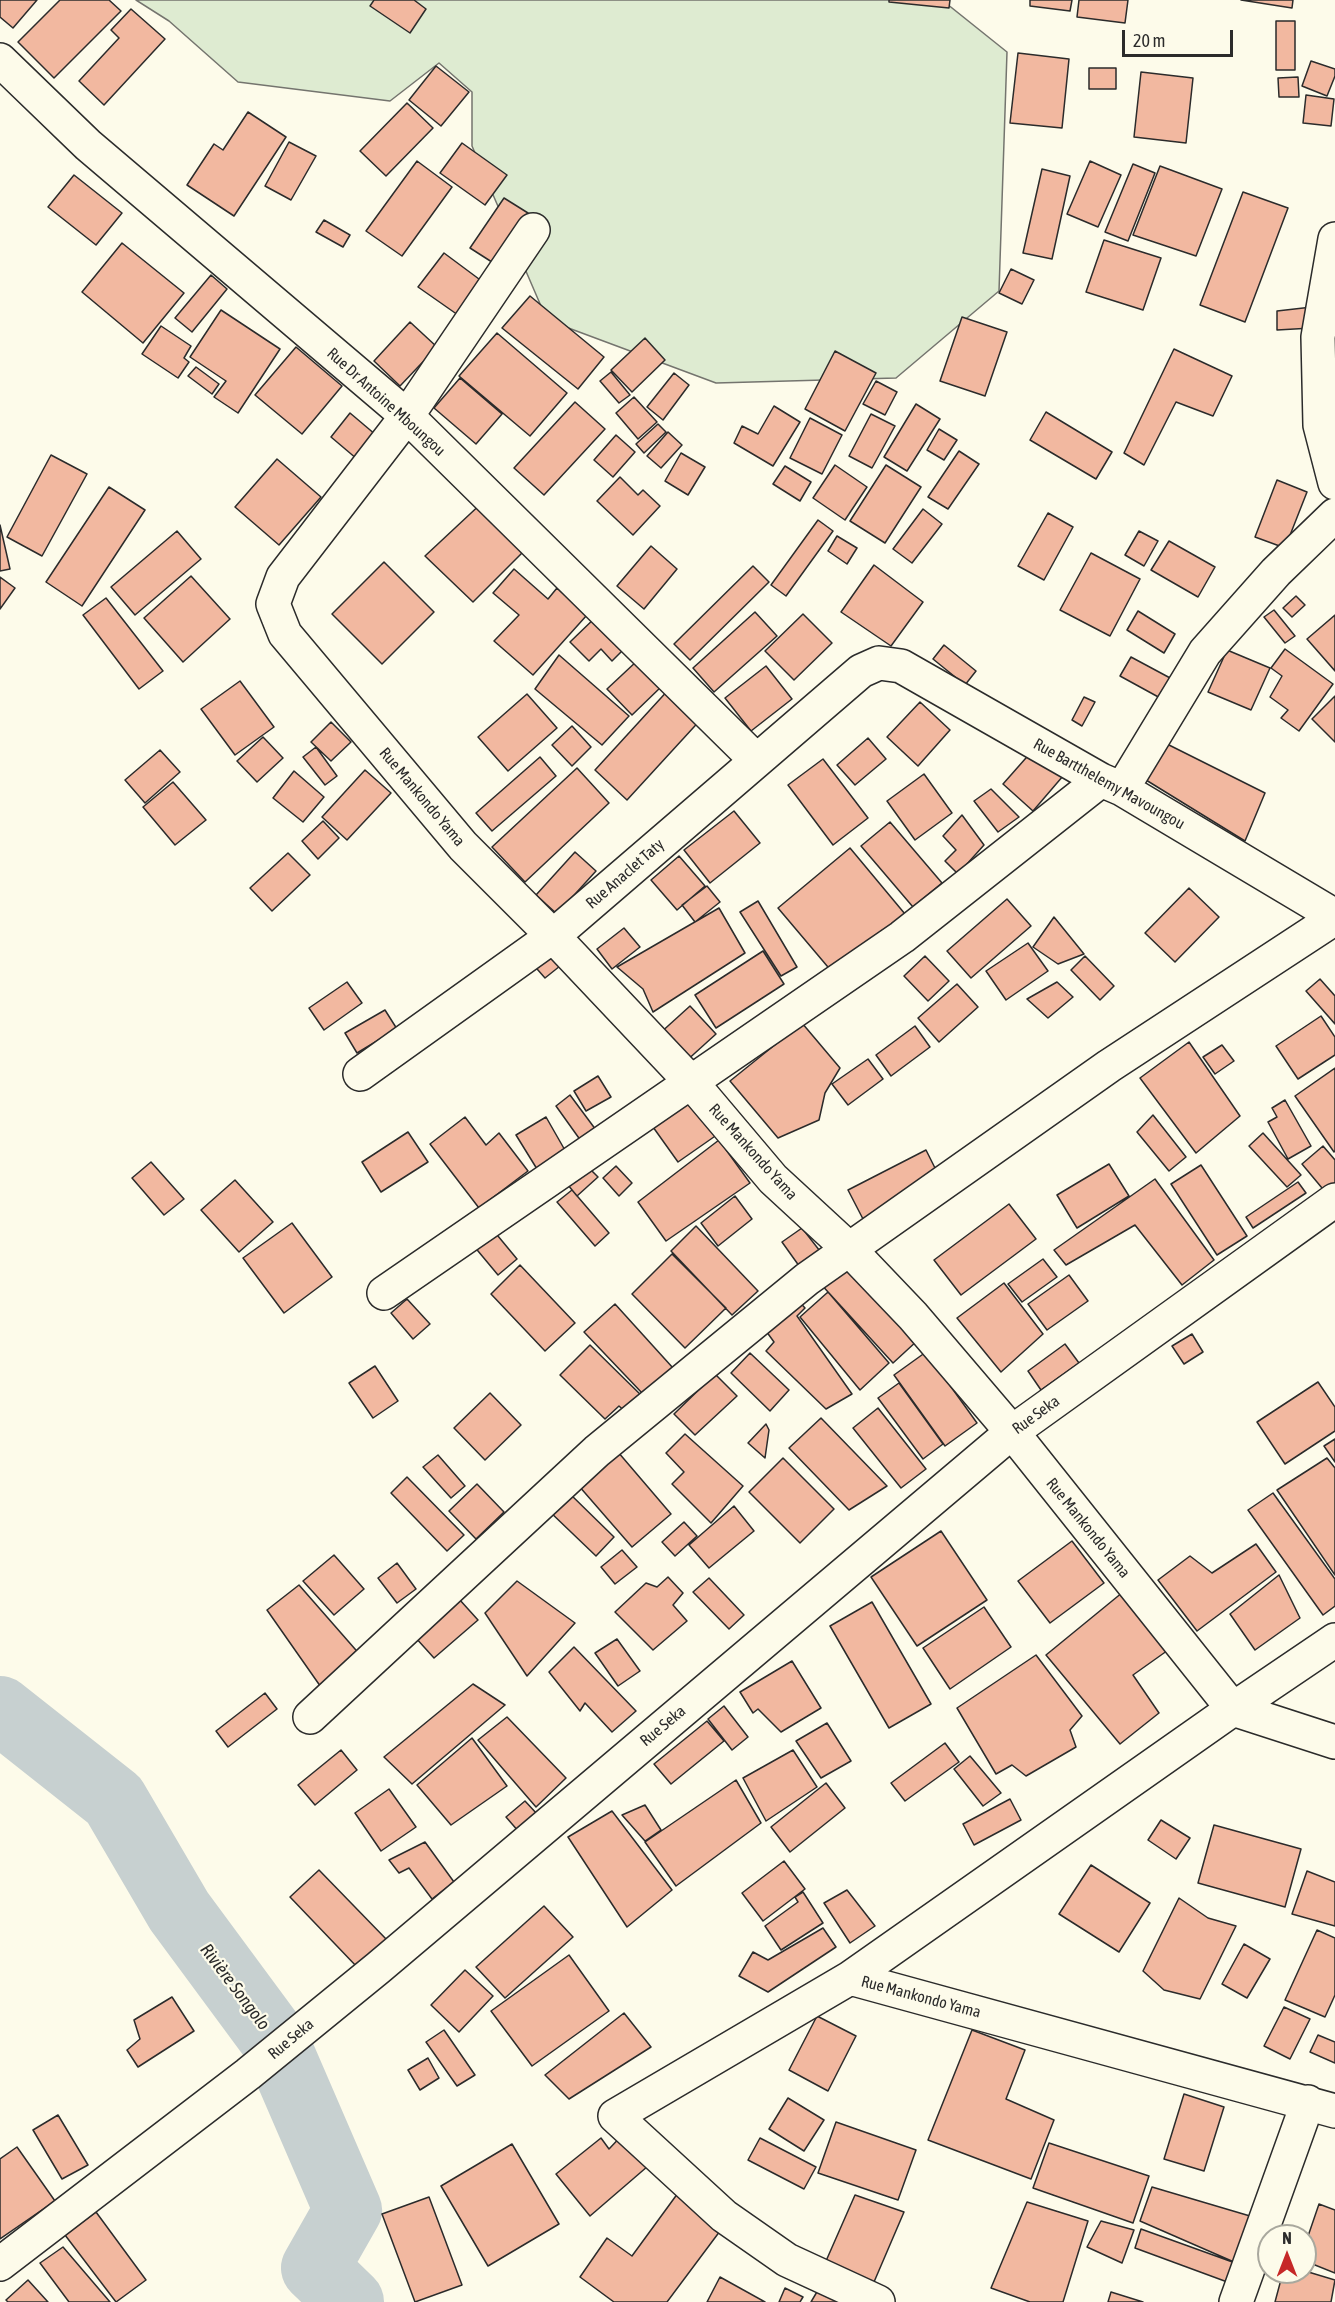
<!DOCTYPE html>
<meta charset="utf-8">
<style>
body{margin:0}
#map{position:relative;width:1335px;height:2302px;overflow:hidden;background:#fdfbea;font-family:"Asap Condensed",sans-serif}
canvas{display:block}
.north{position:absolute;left:1257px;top:2224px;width:60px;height:60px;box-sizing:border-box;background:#fdfbea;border:2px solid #a9a89e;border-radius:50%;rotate:0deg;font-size:16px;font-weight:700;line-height:24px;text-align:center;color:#2b2b2b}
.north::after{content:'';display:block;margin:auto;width:21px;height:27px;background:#c62828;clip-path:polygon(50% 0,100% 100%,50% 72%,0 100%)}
.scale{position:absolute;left:1122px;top:30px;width:111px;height:27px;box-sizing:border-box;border:3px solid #2b2b2b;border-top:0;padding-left:8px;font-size:18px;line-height:21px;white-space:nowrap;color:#2b2b2b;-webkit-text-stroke:4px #fdfbea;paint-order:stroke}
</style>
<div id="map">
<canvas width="1335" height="2302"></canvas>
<div class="north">N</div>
<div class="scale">20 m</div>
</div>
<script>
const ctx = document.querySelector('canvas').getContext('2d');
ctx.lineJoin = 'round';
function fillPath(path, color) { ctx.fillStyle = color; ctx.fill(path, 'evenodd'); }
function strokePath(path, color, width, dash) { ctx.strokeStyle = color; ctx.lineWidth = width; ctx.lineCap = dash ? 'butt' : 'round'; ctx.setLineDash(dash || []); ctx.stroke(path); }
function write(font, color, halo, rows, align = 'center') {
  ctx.font = font + ' "Asap Condensed",sans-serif'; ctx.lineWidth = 4.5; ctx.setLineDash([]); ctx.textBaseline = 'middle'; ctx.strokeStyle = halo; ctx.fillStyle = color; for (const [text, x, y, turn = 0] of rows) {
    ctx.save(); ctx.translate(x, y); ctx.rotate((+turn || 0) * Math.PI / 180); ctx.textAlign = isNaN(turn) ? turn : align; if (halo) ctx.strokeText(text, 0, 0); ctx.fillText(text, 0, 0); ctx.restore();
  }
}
const green = new Path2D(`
 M136 0H942L1007 52 999 291 896 378 716 383 547 320 472 146V92L439 63 390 101 238 82 169 21Z`);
fillPath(green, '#deebd1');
strokePath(green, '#74746e', 1.5);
strokePath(new Path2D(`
 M0 1710 114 1800 179 1911 275 2041 348 2210 315 2268 350 2302`), '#c7d0d0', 68);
const building = new Path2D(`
 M0 0H37L13 28 0 17Z
 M60 0H109L121 11 54 78 18 42Z
 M374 0H414L426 9 410 33 370 6Z
 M889 0H950L949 8 889 2Z
 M1030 0H1072L1070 11 1030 6Z
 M1079 0H1128L1125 23 1077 17Z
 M1241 0H1293L1292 8Z
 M131 9 165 39 104 105 79 81 119 38 111 30Z
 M1276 21H1295V70H1276Z
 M1018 53 1069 59 1062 128 1010 123Z
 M1311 61 1335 69V76L1327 96 1302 86Z
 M436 66 469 92 441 126 409 100Z
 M1089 68H1116V89H1089Z
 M1141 72 1193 78 1186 143 1134 137Z
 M1298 77 1299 97H1279L1278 78Z
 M1306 95 1334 99 1331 126 1303 123Z
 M407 103 433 128 386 176 360 151Z
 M248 112 286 137 234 216 187 185 214 144 223 150Z
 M289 142 316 156 291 200 265 186Z
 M462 143 507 175 485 205 440 173Z
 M417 161 452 187 402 256 366 231Z
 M1090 161 1121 175 1098 227 1067 214Z
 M1133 164 1155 173 1128 241 1105 232Z
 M1160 166 1222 189 1196 256 1133 235Z
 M1042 169 1070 176 1052 259 1023 253Z
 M74 175 122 213 96 245 48 207Z
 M1243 192 1288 208 1245 322 1200 305Z
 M504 198 528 213 495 264 470 248Z
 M324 220 350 235 343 247 316 232Z
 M1104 240 1161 258 1143 310 1086 292Z
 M122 243 184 293 143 343 82 292Z
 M444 253 483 282 458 315 418 287Z
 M1011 269 1034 280 1022 304 999 293Z
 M211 275 227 289 192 332 175 318Z
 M530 296 604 357 578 389 502 328Z
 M1312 307V328L1277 330V311Z
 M221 310 280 349 238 413 214 397 226 381 190 357Z
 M962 317 1007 332 985 396 940 381Z
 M410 322 437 347 400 386 374 361Z
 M161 326 191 346 184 358 189 362 178 378 142 354Z
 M497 333 567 393 530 436 459 376Z
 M645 338 665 360 632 392 611 370Z
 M296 347 342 386 302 434 255 395Z
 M1174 349 1232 376 1213 416 1176 402 1144 465 1124 453Z
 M835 351 876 373 845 431 805 409Z
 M196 367 219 384 212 394 188 376Z
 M611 372 630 395 619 403 600 381Z
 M674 373 689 385 663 420 647 407Z
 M460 378 502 414 476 444 434 408Z
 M876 381 897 392 885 415 863 404Z
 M634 397 657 422 638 439 616 413Z
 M575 402 605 429 544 495 514 468Z
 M916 404 940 419 907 471 884 457Z
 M774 406 800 422 773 466 734 443 742 426 758 434Z
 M1046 412 1112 452 1096 479 1030 440Z
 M350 413 376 435 357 459 331 437Z
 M871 414 895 426 872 468 849 456Z
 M810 418 842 435 822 474 790 458Z
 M658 424 666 432 644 453 636 444Z
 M939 429 957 440 944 460 927 450Z
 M668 432 682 445 661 468 647 456Z
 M616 435 635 452 613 477 594 460Z
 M959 451 979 464 948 509 928 497Z
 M681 453 705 467 688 495 665 481Z
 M51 455 87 474 42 556 7 537Z
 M277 459 321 497 279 545 235 507Z
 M835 465 867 487 845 520 813 498Z
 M886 465 921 487 885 543 850 521Z
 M785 466 811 482 800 501 773 484Z
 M620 477 638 495 643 490 660 506 633 535 597 501Z
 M1277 480 1307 492 1285 548 1255 537Z
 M109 487 145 510 82 606 46 582Z
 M485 500 530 545 473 602 425 556Z
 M923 509 942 524 912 563 893 549Z
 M1048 513 1073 527 1044 580 1018 566Z
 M818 520 833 531 786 596 771 585Z
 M0 525 10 569 0 571Z
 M177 531 201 559 135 615 111 587Z
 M1139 531 1158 541 1144 566 1125 555Z
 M837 536 857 548 847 564 828 551Z
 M1169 541 1215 567 1198 597 1151 570Z
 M651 546 677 569 644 609 617 586Z
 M1091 553 1140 579 1110 636 1060 610Z
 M384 562 434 612 382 664 332 614Z
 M874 565 923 602 891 646 841 612Z
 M753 566 769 582 690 660 674 644Z
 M514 569 548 599 557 588 587 615 533 675 494 641 519 615 493 593Z
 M191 576 230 619 183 662 144 618Z
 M0 577 15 588 0 609Z
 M1296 596 1305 605 1292 617 1283 608Z
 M106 598 163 671 139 689 83 615Z
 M1274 610 1295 636 1285 643 1264 617Z
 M1138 611 1175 634 1164 653 1127 630Z
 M755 612 777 636 714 692 693 668Z
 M599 614 629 644 612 661 601 649 589 661 570 642Z
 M803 614 832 643 794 680 765 651Z
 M1335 615V671L1307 639Z
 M944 645 976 671 965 685 933 659Z
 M1285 649 1333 684 1299 731 1281 718 1288 710 1270 697 1282 676 1271 668Z
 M1227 650 1270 668 1251 710 1208 692Z
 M559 655 629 716 602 745 535 689Z
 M1131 657 1172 679 1162 699 1120 676Z
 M638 660 662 686 632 715 607 689Z
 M766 666 792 699 751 731 725 698Z
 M240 681 274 727 235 755 201 709Z
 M671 687 704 716 627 800 595 770Z
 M527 694 557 728 508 771 478 737Z
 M1335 696V742L1312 719Z
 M1084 697 1095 702 1082 726 1072 720Z
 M920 702 950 730 918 766 887 737Z
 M331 722 351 742 331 761 311 742Z
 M572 726 591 747 572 766 552 745Z
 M263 737 283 758 257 782 237 761Z
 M868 738 886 759 855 785 837 765Z
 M1167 744 1265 793 1245 841 1146 780Z
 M316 747 337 776 325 785 303 757Z
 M160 750 180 772 145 803 125 780Z
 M1033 750 1063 776 1033 811 1003 784Z
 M540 757 556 776 492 831 476 813Z
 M823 759 868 818 833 845 788 785Z
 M577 768 609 803 525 882 492 847Z
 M365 770 391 793 347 840 322 817Z
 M294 771 324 797 303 822 273 798Z
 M924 774 952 813 915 840 887 801Z
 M173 782 206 820 175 845 143 807Z
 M991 789 1019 817 998 832 974 801Z
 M734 811 760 843 710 883 684 850Z
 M962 815 984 845 958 874 945 861 956 850 943 836Z
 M323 821 339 838 318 859 302 841Z
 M890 822 942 883 913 907 861 846Z
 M850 848 905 914 833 973 778 908Z
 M575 852 596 871 557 914 536 895Z
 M288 853 310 875 272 911 250 888Z
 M679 856 705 886 677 910 651 880Z
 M707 886 720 902 695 922 682 905Z
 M1189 888 1219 917 1175 962 1145 933Z
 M1007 899 1031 926 971 978 947 951Z
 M758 901 797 967 781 976 740 912Z
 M719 908 745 953 653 1012 643 989 617 967Z
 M1054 917 1084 954 1058 964 1033 947Z
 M624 928 640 947 612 969 597 949Z
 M1028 943 1048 971 1006 1000 986 971Z
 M545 949 560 966 545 978 530 961Z
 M763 951 784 984 716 1028 695 995Z
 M925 956 949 981 928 1001 904 976Z
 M1085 956 1114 986 1100 1000 1071 970Z
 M1320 979 1335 996V1024L1306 991Z
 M347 982 362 1003 324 1030 309 1008Z
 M1057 982 1073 997 1048 1018 1027 999Z
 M957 984 978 1007 939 1042 918 1018Z
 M690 1006 716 1034 684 1063 658 1035Z
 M385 1010 397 1029 357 1053 345 1033Z
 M1321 1016 1335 1037V1055L1298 1079 1276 1046Z
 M802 1023 840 1068 825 1093 819 1120 778 1138 730 1081Z
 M915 1026 930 1047 891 1076 876 1055Z
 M1189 1042 1240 1116 1196 1153 1140 1078Z
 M1222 1045 1234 1061 1215 1074 1203 1057Z
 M868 1059 883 1079 848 1105 832 1084Z
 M1335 1068V1151L1334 1152 1295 1096Z
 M598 1076 611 1097 586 1111 574 1091Z
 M692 1090 721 1132 678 1162 648 1120Z
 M570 1095 596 1130 581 1141 556 1106Z
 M1285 1100 1311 1146 1288 1159 1268 1122 1277 1117 1272 1108Z
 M1153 1115 1186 1157 1169 1171 1137 1132Z
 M465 1117 486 1145 499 1133 528 1171 479 1208 430 1144Z
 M546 1117 566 1152 537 1169 516 1135Z
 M408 1132 428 1162 381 1192 362 1162Z
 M1263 1133 1301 1175 1287 1187 1249 1146Z
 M719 1140 750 1183 666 1241 638 1202Z
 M1323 1146 1335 1160V1188L1327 1194 1302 1164Z
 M926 1150 941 1180 863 1219 848 1190Z
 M151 1162 184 1199 164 1215 132 1178Z
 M1109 1164 1129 1196 1077 1228 1057 1195Z
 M1201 1165 1247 1236 1217 1255 1171 1184Z
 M616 1166 632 1183 619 1196 603 1178Z
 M588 1167 598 1177 577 1196 568 1185Z
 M1155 1179 1214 1260 1182 1285 1135 1225 1066 1265 1054 1250Z
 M235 1180 273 1222 239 1252 201 1210Z
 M1298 1182 1306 1193 1253 1228 1246 1217Z
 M572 1190 609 1233 595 1246 557 1202Z
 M735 1196 752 1219 718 1246 701 1223Z
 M1009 1204 1036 1239 961 1295 934 1260Z
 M292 1223 332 1277 284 1313 243 1258Z
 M696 1226 758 1291 732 1315 671 1251Z
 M802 1228 823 1255 802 1270 782 1242Z
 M493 1230 517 1259 498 1275 473 1245Z
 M672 1254 726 1308 685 1348 632 1294Z
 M844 1258 918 1340 893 1363 818 1281Z
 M1043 1259 1057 1277 1022 1302 1008 1284Z
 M520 1265 575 1323 545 1351 491 1294Z
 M1069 1275 1088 1301 1047 1330 1028 1304Z
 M1004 1283 1043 1334 1001 1372 957 1318Z
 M828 1292 889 1363 860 1390 800 1317Z
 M793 1295 805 1308 797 1316 852 1394 826 1409 766 1351 774 1342 761 1324Z
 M407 1299 430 1324 413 1339 391 1313Z
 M615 1304 673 1368 643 1394 584 1332Z
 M1192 1334 1203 1352 1184 1364 1172 1346Z
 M1065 1344 1079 1363 1041 1390 1028 1371Z
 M590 1345 646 1400 630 1416 619 1406 605 1419 560 1375Z
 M926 1352 977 1423 945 1446 894 1375Z
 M750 1353 789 1390 770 1411 731 1373Z
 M375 1366 398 1401 373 1418 349 1383Z
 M715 1374 737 1396 695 1435 674 1414Z
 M1318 1382 1335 1407V1431L1285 1464 1257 1422Z
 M899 1383 943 1444 923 1459 878 1398Z
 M490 1393 521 1425 485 1460 454 1428Z
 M878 1408 926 1469 901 1488 853 1428Z
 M821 1418 887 1486 849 1510 789 1448Z
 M766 1424 769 1430 765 1458 748 1443Z
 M685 1434 743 1486 711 1523 672 1484 684 1472 666 1453Z
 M1335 1439V1462L1324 1446Z
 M612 1445 671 1514 632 1547 572 1478Z
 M438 1455 465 1486 451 1498 423 1467Z
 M783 1458 834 1509 800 1543 749 1492Z
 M1327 1458 1335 1468V1575L1277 1490Z
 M407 1477 464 1535 447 1551 391 1493Z
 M477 1484 504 1512 476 1539 449 1511Z
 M567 1491 614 1537 596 1556 548 1510Z
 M1273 1493 1335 1579V1606L1323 1615 1248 1510Z
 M734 1506 754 1531 709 1568 689 1545Z
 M684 1522 697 1536 675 1556 662 1542Z
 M941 1531 987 1600 917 1646 871 1577Z
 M1072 1541 1104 1583 1050 1623 1018 1581Z
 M1256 1544 1276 1572 1197 1631 1158 1580 1190 1556 1212 1573Z
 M622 1550 637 1567 615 1584 601 1567Z
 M334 1555 364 1589 334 1615 303 1581Z
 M397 1563 416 1589 397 1603 378 1578Z
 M1279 1575 1300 1618 1255 1650 1230 1614Z
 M668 1577 683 1593 673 1605 687 1621 653 1650 615 1612 646 1583 657 1587Z
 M709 1578 744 1615 729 1629 693 1592Z
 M517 1581 575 1623 527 1676 485 1613Z
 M299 1585 362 1657 323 1690 267 1610Z
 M1123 1592 1171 1648 1133 1675 1159 1713 1120 1744 1046 1655Z
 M459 1599 478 1620 434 1658 415 1637Z
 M872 1602 931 1704 889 1728 830 1626Z
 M984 1607 1011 1647 950 1689 923 1648Z
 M617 1639 640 1671 618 1686 595 1653Z
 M574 1647 636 1711 612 1732 585 1703 580 1711 549 1672Z
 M1036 1655 1082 1716 1070 1730 1076 1747 1026 1776 1012 1765 996 1774 957 1708Z
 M792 1661 821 1708 781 1732 758 1709 753 1713 740 1692Z
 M473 1684 505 1705 412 1784 384 1757Z
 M265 1693 277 1709 228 1747 216 1731Z
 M724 1706 748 1737 732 1750 708 1719Z
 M507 1717 566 1778 536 1807 478 1740Z
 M707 1721 724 1741 671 1784 654 1764Z
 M827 1723 851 1761 821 1778 796 1741Z
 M472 1738 507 1786 451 1825 417 1785Z
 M945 1743 959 1762 905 1801 891 1783Z
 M341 1750 357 1770 315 1805 298 1785Z
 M793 1750 817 1787 766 1821 743 1778Z
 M970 1756 1001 1793 983 1806 954 1769Z
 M736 1780 761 1823 676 1886 645 1842Z
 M826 1783 845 1808 790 1852 771 1827Z
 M389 1789 416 1827 381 1851 355 1813Z
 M1010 1799 1021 1820 974 1845 963 1824Z
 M525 1801 538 1815 519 1832 506 1817Z
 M645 1805 661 1830 645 1841 622 1815Z
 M612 1811 672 1890 627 1927 568 1837Z
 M1161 1820 1190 1838 1176 1859 1148 1840Z
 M1214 1825 1301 1849 1285 1907 1198 1883Z
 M425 1842 454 1882 432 1899 409 1868 399 1873 389 1860Z
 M784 1861 805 1889 763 1921 742 1893Z
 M1091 1865 1150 1903 1119 1952 1059 1914Z
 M319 1870 387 1940 358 1968 290 1897Z
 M1307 1871 1335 1882V1926L1292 1914Z
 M847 1890 875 1926 850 1943 824 1903Z
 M803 1892 823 1923 781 1950 765 1926 798 1902 795 1897Z
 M1179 1898 1208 1918 1236 1926 1200 1999 1164 1990 1143 1971Z
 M544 1906 573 1937 505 1998 476 1967Z
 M823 1928 836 1947 768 1992 739 1976 753 1952 768 1960Z
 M1317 1930 1335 1938V1995L1325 2017 1285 2000Z
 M1244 1944 1270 1959 1247 1998 1222 1984Z
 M569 1955 609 2011 532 2066 491 2011Z
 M465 1970 493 1996 459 2032 431 2005Z
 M172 1997 194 2031 138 2067 127 2050 140 2039 134 2020Z
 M1284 2007 1310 2019 1290 2059 1264 2046Z
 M624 2013 651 2047 569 2099 545 2075Z
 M817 2016 856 2036 828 2091 789 2070Z
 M444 2030 475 2075 457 2086 426 2042Z
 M972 2030 1025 2050 1006 2099 1054 2120 1031 2179 928 2140Z
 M1318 2035 1335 2042V2063L1310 2052Z
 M428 2058 439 2078 420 2090 408 2070Z
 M1184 2094 1224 2107 1204 2171 1164 2159Z
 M788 2098 824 2120 804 2151 769 2129Z
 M58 2115 88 2165 62 2179 33 2130Z
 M836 2122 916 2150 898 2200 818 2173Z
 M627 2130 655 2160 590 2216 556 2174 601 2138 609 2149Z
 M760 2138 816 2167 804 2189 748 2160Z
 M1049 2143 1149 2176 1133 2223 1033 2188Z
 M512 2144 559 2224 488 2266 441 2186Z
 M17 2147 55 2201 0 2239V2159Z
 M1152 2187 1250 2216 1234 2262 1140 2221Z
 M678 2193 726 2223 667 2302H614L580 2277 607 2238 632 2256Z
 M855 2195 904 2212 874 2282 826 2261Z
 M429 2197 462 2285 415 2302 382 2214Z
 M1027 2202 1088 2221 1063 2302H1030L991 2288Z
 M1319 2204 1335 2210V2273L1305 2261V2245Z
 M96 2212 146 2280 116 2302 65 2235Z
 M1101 2221 1134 2230 1122 2263 1087 2247Z
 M1141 2229 1238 2264 1230 2283 1135 2248Z
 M63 2247 110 2302H69L40 2263Z
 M1305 2271 1335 2280 1331 2302H1275L1283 2272Z
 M720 2277 765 2302H707Z
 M28 2280 48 2302H8L6 2300Z
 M821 2285 844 2302H811Z
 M785 2288 803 2297 800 2302H779Z
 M1111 2292 1143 2302H1108Z`);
fillPath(building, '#f2b8a0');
strokePath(building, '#2b2b2b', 1.5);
const minor = new Path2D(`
 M0 60 88 145 407 416 756 760
 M533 230 407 416 283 577 273 604 285 634 463 846 553 936 691 1082 773 1179 850 1250 913 1316 1012 1432 1233 1709
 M1335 239 1318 337 1320 425 1335 483
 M1122 789 1205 652 1276 572 1335 515
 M360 1074 553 936 861 671 879 663 901 666 1101 780 1122 789 1335 916
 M384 1293 902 937 1101 780
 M1233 1709 1335 1742
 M310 1717 597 1451 807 1279 1109 1066 1335 918
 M850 1978 1335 2111
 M0 2264 248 2074 378 1968 1012 1432 1335 1200
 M878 2302 787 2260 724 2216 615 2116 850 1978 1233 1709 1335 1640
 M1236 2302 1308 2102`);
strokePath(minor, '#2b2b2b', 36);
strokePath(minor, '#fdfbea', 33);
write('16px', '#2b2b2b', '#fdfbea', [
 ["Rue Dr Antoine Mboungou",386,402,42],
 ["Rue Bartthelemy Mavoungou",1109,784,29],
 ["Rue Mankondo Yama",422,797,50],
 ["Rue Anaclet Taty",625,874,-41],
 ["Rue Mankondo Yama",753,1152,48],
 ["Rue Seka",1036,1415,-36],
 ["Rue Mankondo Yama",1088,1528,51],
 ["Rue Seka",663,1726,-40],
 ["Rue Mankondo Yama",921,1997,15],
 ["Rue Seka",291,2039,-40]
]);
write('italic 18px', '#2b2b2b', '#fdfbea', [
 ["Rivière Songolo",235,1987,53]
]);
</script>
